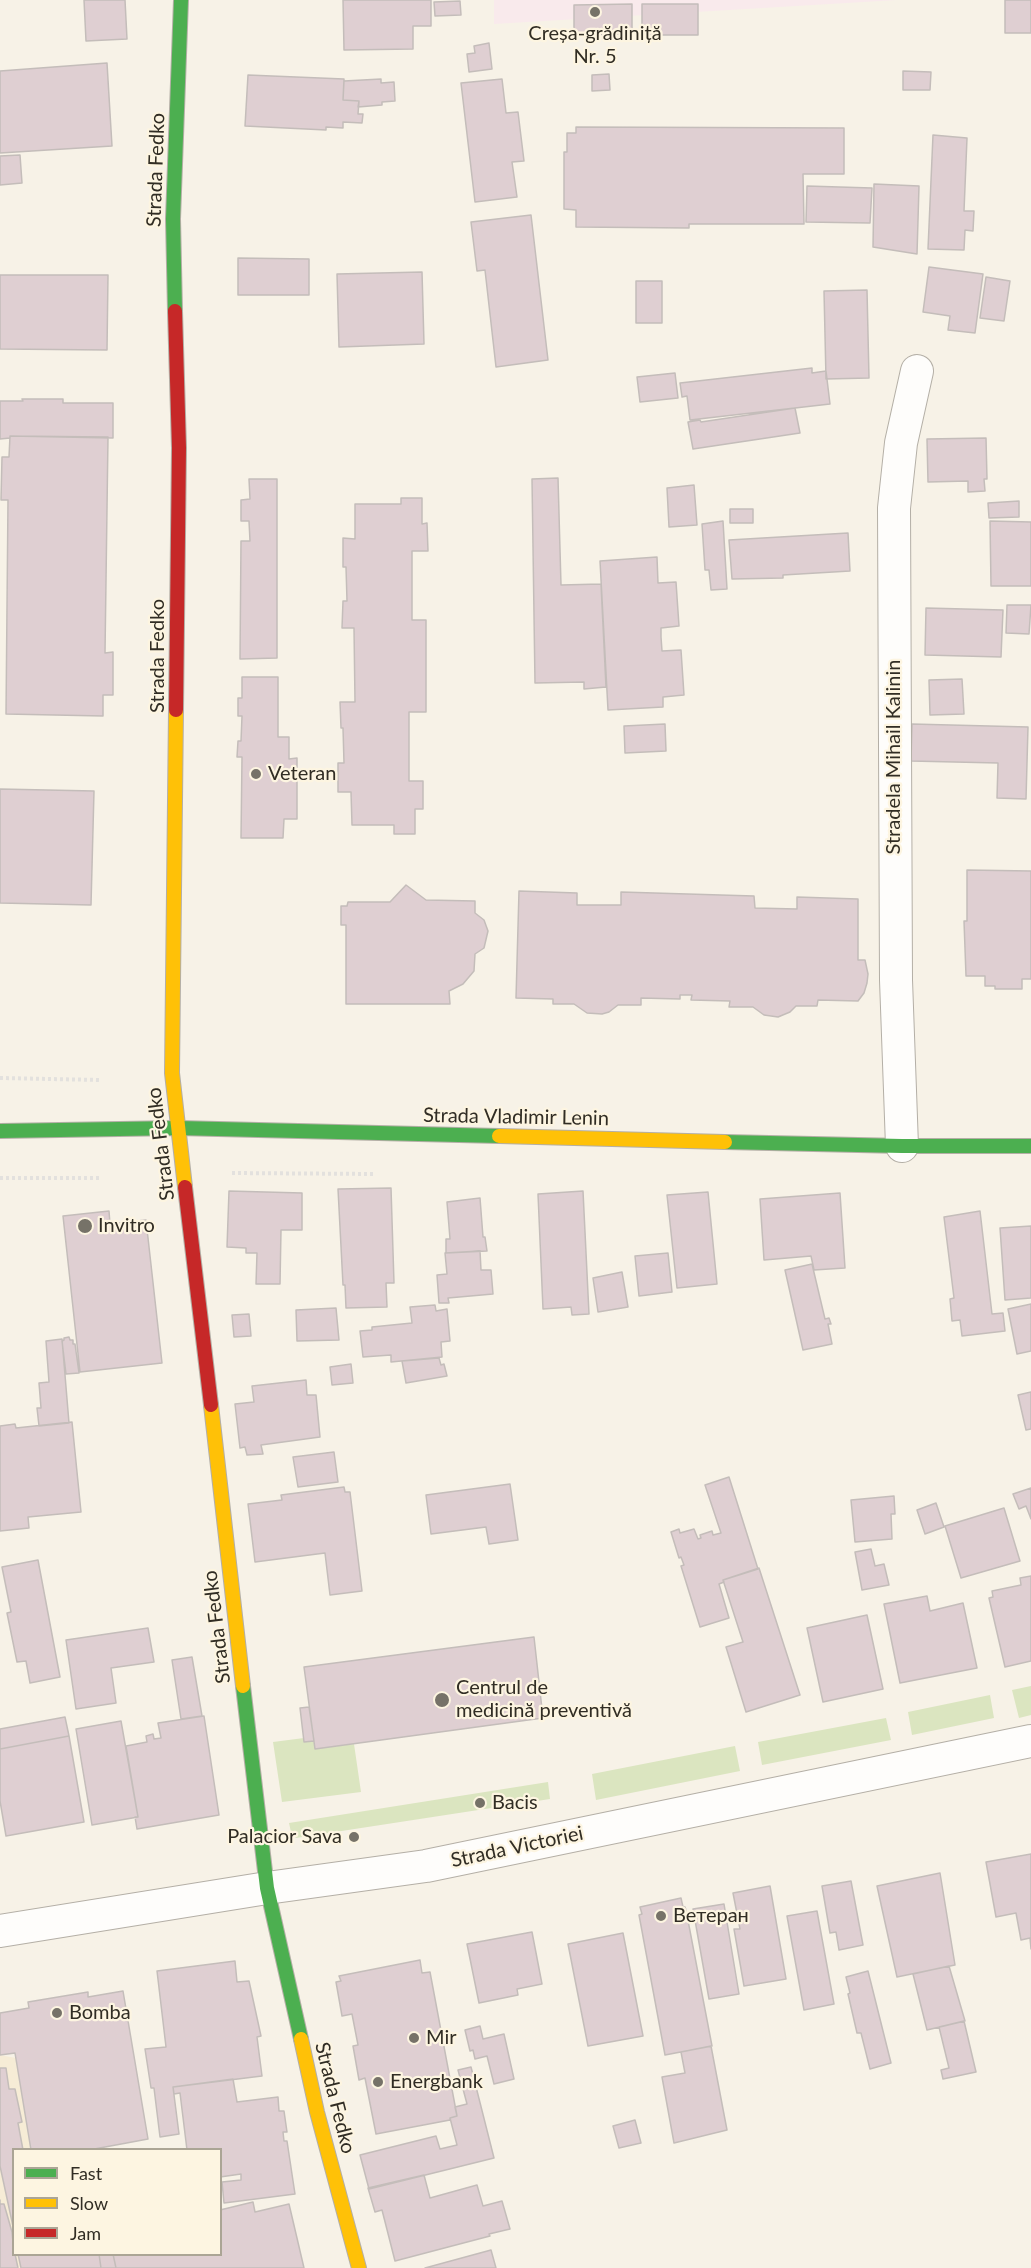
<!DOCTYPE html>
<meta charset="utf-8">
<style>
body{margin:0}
#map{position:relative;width:1031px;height:2268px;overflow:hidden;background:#f7f2e7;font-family:Lato,sans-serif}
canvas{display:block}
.legend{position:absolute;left:12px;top:2148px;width:210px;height:108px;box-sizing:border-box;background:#fdf5e1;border:2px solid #aba595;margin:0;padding:8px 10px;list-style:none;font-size:18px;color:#312d24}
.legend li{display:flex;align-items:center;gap:12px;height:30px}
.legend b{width:30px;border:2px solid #aba595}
</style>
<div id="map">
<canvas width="1031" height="2268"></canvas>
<ul class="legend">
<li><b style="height:8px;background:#4caf50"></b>Fast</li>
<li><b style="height:8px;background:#ffc107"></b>Slow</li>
<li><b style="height:8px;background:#c62828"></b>Jam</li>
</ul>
</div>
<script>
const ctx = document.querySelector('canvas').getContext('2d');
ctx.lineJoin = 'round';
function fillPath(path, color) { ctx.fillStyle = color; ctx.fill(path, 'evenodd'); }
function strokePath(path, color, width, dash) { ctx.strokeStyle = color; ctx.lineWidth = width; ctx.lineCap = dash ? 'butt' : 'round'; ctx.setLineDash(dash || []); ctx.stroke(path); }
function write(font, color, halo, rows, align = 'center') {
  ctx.font = font + ' Lato,sans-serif'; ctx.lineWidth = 4.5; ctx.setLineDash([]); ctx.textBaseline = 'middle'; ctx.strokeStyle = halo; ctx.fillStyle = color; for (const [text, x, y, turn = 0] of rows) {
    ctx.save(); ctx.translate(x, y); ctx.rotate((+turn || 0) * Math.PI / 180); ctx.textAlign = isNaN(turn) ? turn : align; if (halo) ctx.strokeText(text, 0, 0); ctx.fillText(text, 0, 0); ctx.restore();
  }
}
fillPath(new Path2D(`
 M0 2055 21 2059 36 2149 14 2150V2254L111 2255 113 2268H0Z`), '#f6ecd6');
fillPath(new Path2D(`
 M494 0H897L494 24Z`), '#f9eaec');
fillPath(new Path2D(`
 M1031 1686V1715L1019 1718 1012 1690Z
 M990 1695 994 1718 912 1735 908 1712Z
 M886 1718 891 1740 762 1765 758 1742Z
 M304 1738 314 1741 315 1749 354 1744 361 1792 282 1802 273 1742Z
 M735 1746 740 1771 596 1800 592 1774Z
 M548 1782 550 1799 296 1838 291 1832 289 1823Z`), '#dbe5c0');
const building = new Path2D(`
 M84 0H125L127 39 86 41Z
 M343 0H431V26H413V49L344 50Z
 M1005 0H1031V33H1005Z
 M460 1 461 15 435 16 434 2Z
 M632 4V34L574 35V5Z
 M642 4H698V35H642Z
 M489 43 492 69 469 72 467 54 475 53 474 46Z
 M107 63 112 146 0 153V71Z
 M903 71 931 72 930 90H903Z
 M609 74 610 90 592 91V75Z
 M248 75 344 79 343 100 359 101 358 114H363L362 123 343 122V128L326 127V130L245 126Z
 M381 79V83L394 82 395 101 382 102V105L358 107 359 101 343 100 344 81Z
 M502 79 506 113 518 112 524 161 512 162 517 197 475 202 461 83Z
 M576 127 844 128V174H803L804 224H689V228L576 227V210L564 209V152H567V133H576Z
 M933 135 967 138 964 211H974L973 231 965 230 964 250 928 249Z
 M20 155 22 183 0 185V156Z
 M874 184 919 186 917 254 873 247Z
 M807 186 872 188 870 223 806 222Z
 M531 215 548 360 496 367 485 270 477 271 471 222Z
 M238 258 309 259V295H238Z
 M929 267 983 274 975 333 948 330 950 316 923 312Z
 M422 272 424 344 339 347 337 274Z
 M0 275H108L107 350 0 349Z
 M986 277 1010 281 1004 321 980 318Z
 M636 281H662V323H636Z
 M867 290 869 378 826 379 824 291Z
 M812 368V373L826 371 830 404 690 420 687 396 682 397 680 383Z
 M675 373 678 398 640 402 637 377Z
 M22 399H63V403H113V438L10 436V438L0 439V401H23Z
 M795 408 800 433 693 449 688 422 700 420 701 422Z
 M10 436 108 437 105 653 113 652V695H103V716L6 714 8 500H1L2 457H9Z
 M986 438 987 479H984L985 491 968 492V481L928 482 927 439Z
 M558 478 561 585 601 584 606 687 584 689V682L535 683 532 479Z
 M249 479H277V658L240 659 241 541H250L249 521H241V500L250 499Z
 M694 485 697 525 669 527 667 488Z
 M401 498H422V524L427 523 428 551H412V620H426V712H409V781H423V809H415V834H394V825H352L351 792H338V763H344L343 728H341L340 702H355L354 628H342L343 601H347L346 567H343V538L355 539V504H401Z
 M1019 501V517L989 518 988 503Z
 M730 509H753V523H730Z
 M723 521 727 589 711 590 709 570H705L702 524Z
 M990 521 1031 522V586H991Z
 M848 533 850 571 783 575V578L732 579 729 540Z
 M657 557 658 583 676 582 679 626 661 628V637L662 651 681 650 684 695 663 697V707L608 710 600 561Z
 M1007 605H1031L1029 634 1006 633Z
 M926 608 1003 610 1001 657 925 655Z
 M242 677H278V737H289V759L297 758V819H284L283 838H241L242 757H237L238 741H241L242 716H238V698H242Z
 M962 679 964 714 930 715 929 680Z
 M665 724 666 751 625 753 624 726Z
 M912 724 1028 727 1026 799 997 798 998 763 911 761Z
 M0 789 94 791 91 905 0 903Z
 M967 870 1031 871V979H1022V989H995V986H985V976H966L964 921H967Z
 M406 885 426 900 475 901V913L484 920 488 931 484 948 475 954 474 971 463 984 449 991 450 1004H346V925H341V906H347L348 902H390Z
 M519 891 577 893V905H621V892L754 896 755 908 797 909V897L858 899V960H865L868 974 867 983 864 993 858 1001 818 1000 817 1006H796L790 1012 778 1017 764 1015 753 1007H729L730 1001 691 1000 692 995H680V999L641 998V1005H618L609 1012 602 1014 587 1013 574 1004H553V999L516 998Z
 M391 1188 394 1283H386L387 1307 346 1308 345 1285H343L338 1189Z
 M229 1191 302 1193V1230H281L280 1284H256L257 1253H246V1248L227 1247Z
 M583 1191 589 1314 572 1315 571 1307 543 1309 538 1194Z
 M708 1192 717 1284 677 1288 667 1195Z
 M840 1193 845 1268 814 1270 811 1256 764 1260 760 1199Z
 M480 1198 483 1237H485L487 1251 446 1253V1239H450L447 1202Z
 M109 1211 110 1224 146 1220 162 1363 80 1372 63 1216Z
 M980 1211 992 1314 1003 1313 1005 1331 962 1336 960 1320 952 1321 950 1299 954 1298 944 1217Z
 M1031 1226V1298L1005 1300 1000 1228Z
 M480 1251 481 1270H491L493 1294 448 1298 449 1303H439L437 1275 447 1274 445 1253Z
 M668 1253 672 1292 639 1296 635 1256Z
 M812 1264 825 1319 829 1318 831 1324H828L832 1344 803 1350 785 1270Z
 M622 1272 628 1307 598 1312 593 1278Z
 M1031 1304V1351L1017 1354 1008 1309Z
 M435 1305 436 1311 447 1309 450 1341 441 1342 442 1357 391 1362V1355L363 1357 360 1331 372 1330V1327L412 1323 410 1307Z
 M336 1308 339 1340 297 1341 296 1310Z
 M249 1314 251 1336 234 1337 232 1315Z
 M69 1337 70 1340H73V1344H75L79 1373 66 1374 62 1341 64 1340V1338Z
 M62 1339 69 1423 39 1426 37 1408H41L39 1383 49 1382 46 1341Z
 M439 1358 441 1365 444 1364 447 1376 406 1383 402 1361Z
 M351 1364 353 1383 332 1385 330 1367Z
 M306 1380 307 1395H316L320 1437 261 1445 263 1454 247 1455 245 1447 240 1448 235 1404 254 1402 252 1386Z
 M1031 1392V1429L1026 1430 1018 1395Z
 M72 1422 81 1512 28 1517 29 1528 0 1531V1426L15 1424 16 1428Z
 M334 1452 338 1482 298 1487 293 1457Z
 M729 1477 758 1569 723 1580 724 1582 719 1584 729 1618 700 1627 681 1566 684 1565 681 1557 679 1558 671 1532 679 1529 680 1533 694 1529 698 1539 701 1538 700 1535 712 1531 713 1535 721 1533 705 1485Z
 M510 1484 518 1540 489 1544 486 1527 431 1534 426 1495Z
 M344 1487 345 1492H350L362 1591 330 1595 325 1553 255 1562 248 1504 282 1500 281 1495Z
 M1031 1488V1519L1026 1506 1019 1509 1013 1494Z
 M894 1496 895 1514H891L892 1539 855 1542 851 1500Z
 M936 1503 944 1527 925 1534 917 1510Z
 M1004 1508 1020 1561 961 1578 945 1526Z
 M871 1549 875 1566 884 1564 889 1585 862 1590 855 1552Z
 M38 1560 60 1677 30 1683 26 1661 17 1662 7 1613 11 1612 2 1567Z
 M759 1568 800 1695 746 1712 726 1647 743 1642 723 1580Z
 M1031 1576V1661L1005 1667 989 1598 993 1597 992 1591 1021 1585 1020 1578Z
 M927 1596 930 1611 963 1603 977 1668 900 1683 884 1604Z
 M867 1615 883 1689 823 1702 807 1628Z
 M148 1628 154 1662 111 1668 116 1703 76 1709 66 1640Z
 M534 1637 543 1718 315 1749 304 1667Z
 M192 1657 202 1716 181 1719 172 1660Z
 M309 1707 314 1741 304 1742 300 1708Z
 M204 1716 219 1815 137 1829 135 1817H138L126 1746 147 1742 146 1736 153 1734 154 1739 161 1738 158 1723Z
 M65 1717 69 1736 0 1749V1729Z
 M121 1721 138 1817 92 1825 76 1729Z
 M69 1736 84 1822 6 1836 0 1801V1749Z
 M1031 1854V1949L1030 1938 1021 1940 1016 1913 996 1917 986 1862Z
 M940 1873 955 1965 897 1977 877 1886Z
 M851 1881 863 1945 839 1950 836 1932 830 1933 822 1886Z
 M770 1886 786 1979 744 1986 734 1929H740L733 1893Z
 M681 1898 683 1907H685L686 1910 712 2046 665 2055 639 1915 642 1914 640 1907Z
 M724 1904 739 1994 709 1999 693 1909Z
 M817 1911 834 2004 804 2010 787 1916Z
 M532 1932 542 1984 517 1989 518 1995 479 2003 467 1944Z
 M623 1933 643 2036 588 2046 568 1944Z
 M420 1960 422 1973 430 1972 457 2116 450 2118V2120L376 2134 365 2078 359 2080 353 2046 358 2045 352 2014 342 2016 336 1982 341 1981 339 1976Z
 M235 1961 237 1982 249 1981 261 2036 257 2037 262 2076 173 2087 179 2134 160 2137 154 2088H151L145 2049 166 2047 157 1971Z
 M949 1966 965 2021 927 2030 913 1974Z
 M868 1971 891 2063 870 2069 861 2033H857L848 1994 850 1993 846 1977Z
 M123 1991 148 2139 89 2150H31L15 2053 0 2055V2013L29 2008 28 2002 88 1992V1997Z
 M964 2021 976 2072 943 2079 941 2070 949 2068 939 2027Z
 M480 2026 483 2039 504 2034 514 2079 494 2084 487 2056 475 2059 473 2050 470 2051 465 2030Z
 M711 2046 727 2130 674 2143 662 2077 685 2073 681 2052Z
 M471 2067 494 2158 369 2189 360 2155 436 2136 440 2149 457 2145 450 2118 457 2116 455 2107 467 2104 458 2070Z
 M0 2068H6L9 2089H15L22 2122 18 2123 23 2150H14V2231L0 2166Z
 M233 2079 237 2102 278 2097 279 2111H284L287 2132H283L284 2141H287L295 2194 224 2203 222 2182 241 2180V2174L220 2177V2150H187L180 2093 174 2094 173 2087Z
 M635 2120 641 2143 619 2148 613 2126Z
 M424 2175 430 2198 477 2185 483 2206 502 2201 510 2229 489 2234 490 2236 395 2261 382 2210 375 2212 368 2188Z
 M0 2200V2204H4L12 2232 14 2254H15L18 2268H0Z
 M253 2202 255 2212 289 2204 304 2268H116L113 2254H220V2210Z
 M491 2250 496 2268H425Z
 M18 2254H99L101 2268H21Z
 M99 2254H113L116 2268H101Z`);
fillPath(building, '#dfcfd2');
strokePath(building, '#c4bdba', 1.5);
const street = new Path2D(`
 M902 1146 896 980 894 508 901 443 917 371
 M0 1931 267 1888 426 1866 1031 1741`);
const fast = new Path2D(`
 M175 311 173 219 181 0
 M0 1131 178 1128 499 1136
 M725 1142 902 1146H1031
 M243 1686 267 1888 301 2039`);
const slow = new Path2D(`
 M176 710 172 1073 185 1187
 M499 1136 725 1142
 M211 1405 243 1686
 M301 2039 317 2112 359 2268`);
const jam = new Path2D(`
 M175 311 179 448 176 710
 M185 1187 211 1405`);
strokePath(street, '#b4afa6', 34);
strokePath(fast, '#b4afa6', 16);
strokePath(slow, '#b4afa6', 16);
strokePath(jam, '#b4afa6', 16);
strokePath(new Path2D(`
 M0 1078 100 1080
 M232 1173 376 1174
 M0 1178H102`), '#e3e1de', 4, [3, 3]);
strokePath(street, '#fefdfb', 32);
strokePath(fast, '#4caf50', 14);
strokePath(slow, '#ffc107', 14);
strokePath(jam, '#c62828', 14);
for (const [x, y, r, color] of [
 [595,12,6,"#767268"],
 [256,774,6,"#767268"],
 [85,1226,8,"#767268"],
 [442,1700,8,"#767268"],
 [480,1803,6,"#767268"],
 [354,1837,6,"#767268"],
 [661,1916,6,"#767268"],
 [57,2013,6,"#767268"],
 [414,2038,6,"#767268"],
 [378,2082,6,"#767268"]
]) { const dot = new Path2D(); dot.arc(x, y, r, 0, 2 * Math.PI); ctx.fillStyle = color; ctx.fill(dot); strokePath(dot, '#fdf5e1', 2); }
write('20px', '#312d24', '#fdf5e1', [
 ["Creșa-grădiniță",595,34,"center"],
 ["Nr. 5",595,57,"center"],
 ["Veteran",268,774],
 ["Invitro",98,1226],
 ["Centrul de",456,1688],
 ["medicină preventivă",456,1711],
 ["Bacis",492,1803],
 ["Palacior Sava",342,1837,"right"],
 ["Ветеран",673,1916],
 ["Bomba",69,2013],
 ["Mir",426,2038],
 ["Energbank",390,2082]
], 'left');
write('20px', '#312d24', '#fdf5e1', [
 ["Strada Fedko",156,170,-88],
 ["Strada Fedko",158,656,-90],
 ["Stradela Mihail Kalinin",894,757,-90],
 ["Strada Vladimir Lenin",516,1117,1],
 ["Strada Fedko",161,1144,-97],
 ["Strada Fedko",217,1627,-97],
 ["Strada Victoriei",517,1847,-12],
 ["Strada Fedko",335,2098,76]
]);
</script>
